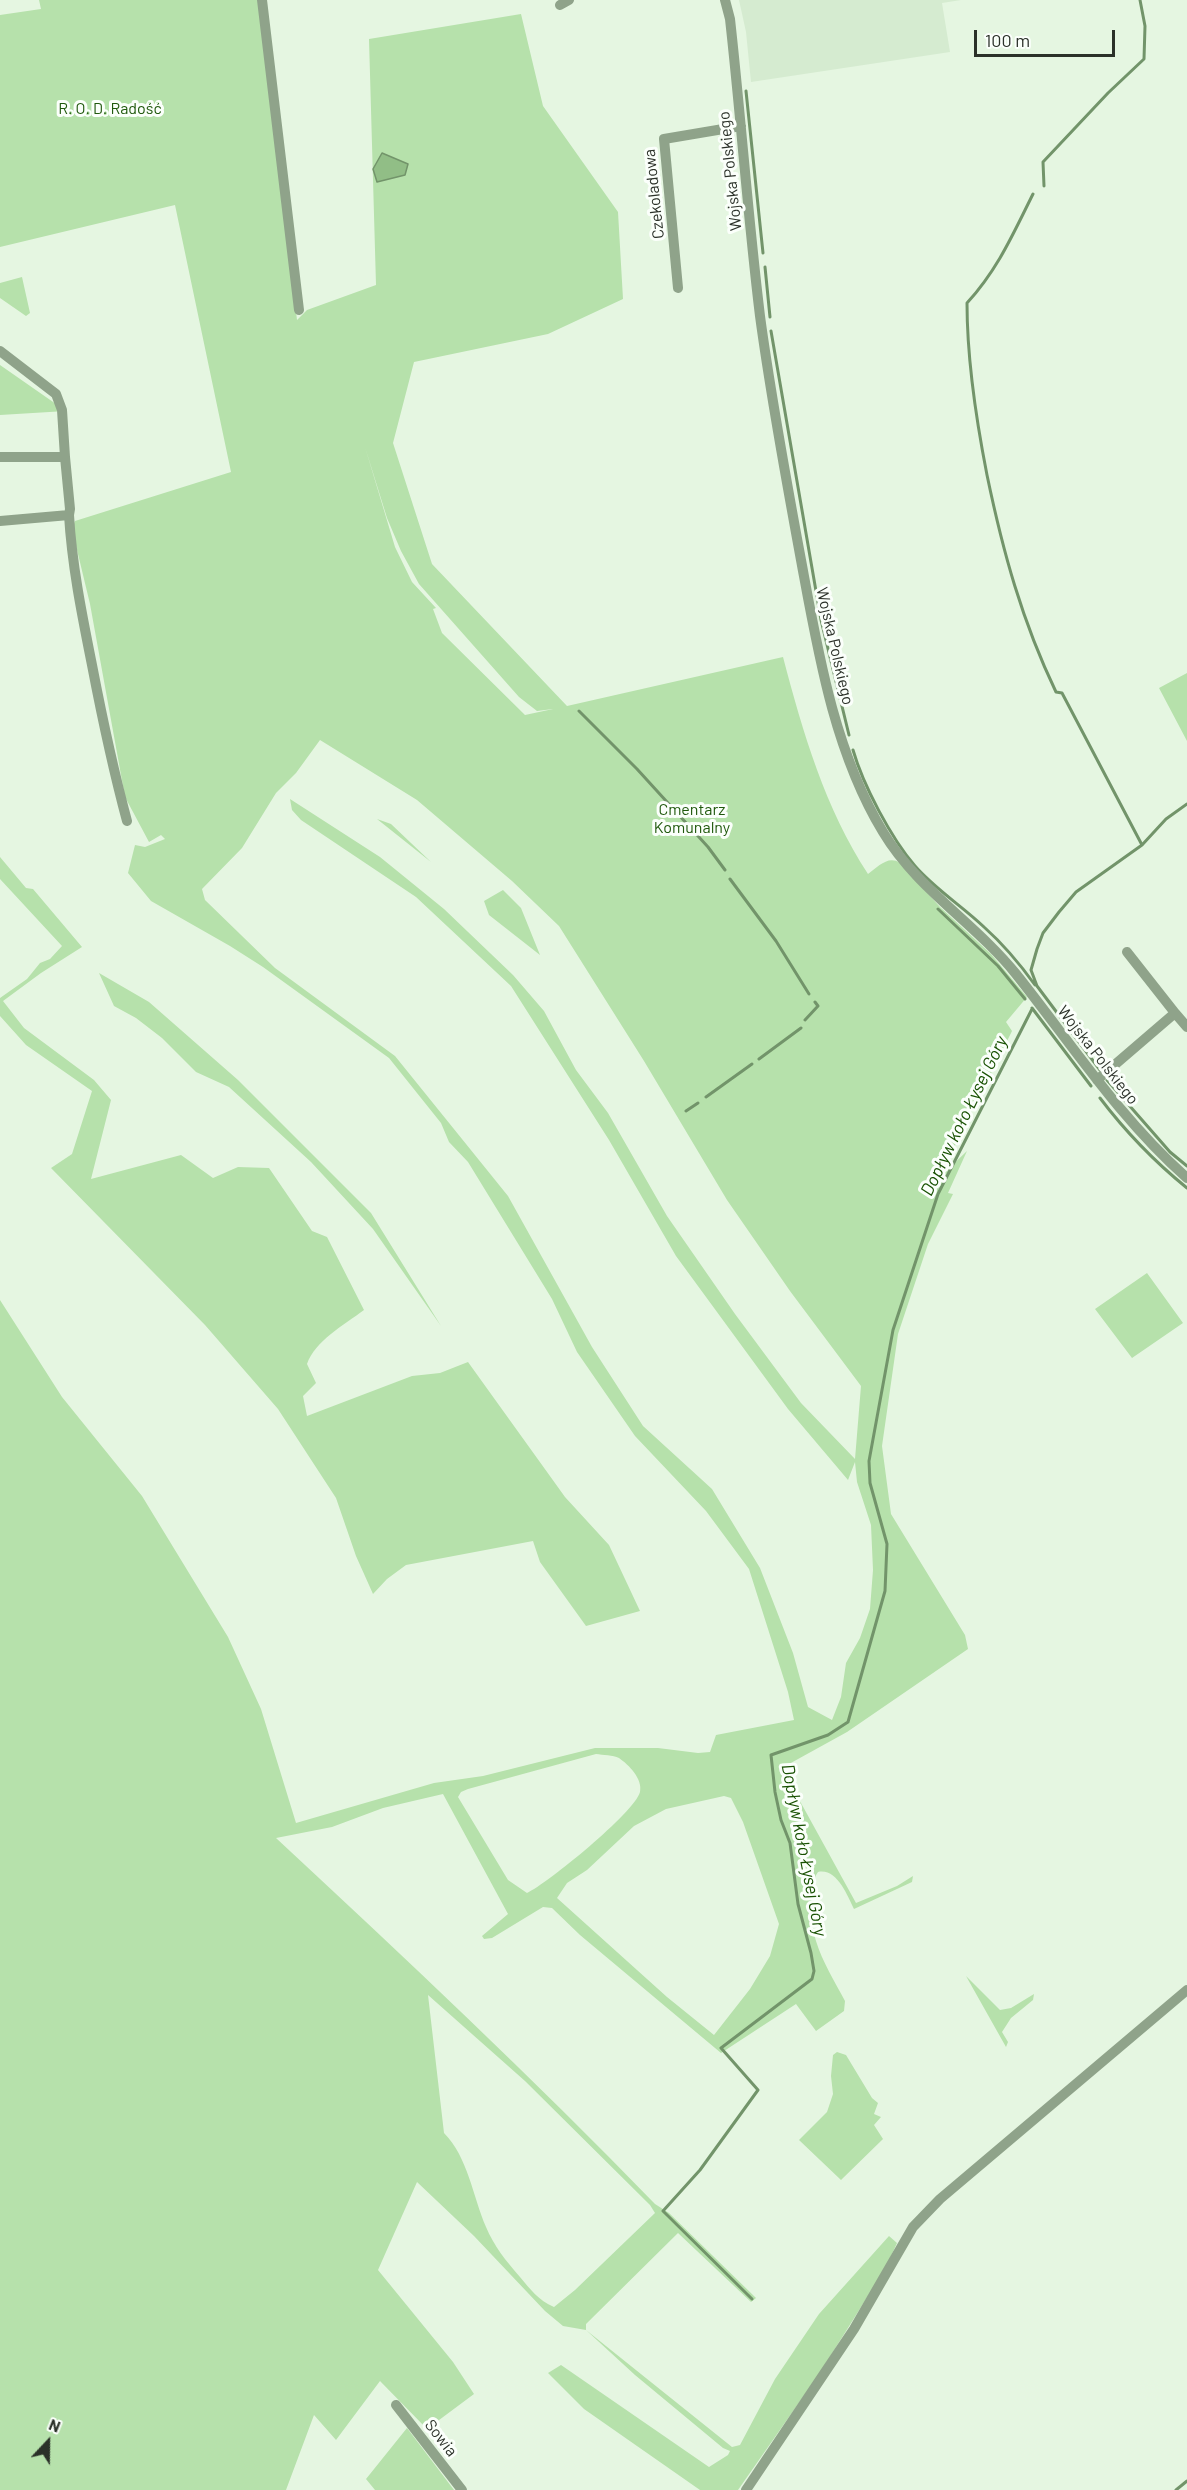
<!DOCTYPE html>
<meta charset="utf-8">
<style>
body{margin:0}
#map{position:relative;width:1187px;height:2490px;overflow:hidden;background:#e5f6e1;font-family:Barlow,sans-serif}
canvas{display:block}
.north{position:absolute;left:18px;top:2412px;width:60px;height:60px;-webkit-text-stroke:4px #fbfffb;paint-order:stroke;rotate:22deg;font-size:16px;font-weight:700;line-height:24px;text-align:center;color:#2b3129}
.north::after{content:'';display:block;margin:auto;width:21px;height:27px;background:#2b3129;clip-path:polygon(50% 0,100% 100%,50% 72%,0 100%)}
.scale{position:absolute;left:974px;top:30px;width:141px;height:27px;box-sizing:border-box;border:3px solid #2b3129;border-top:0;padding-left:8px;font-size:18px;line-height:21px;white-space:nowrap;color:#2b3129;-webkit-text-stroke:4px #fbfffb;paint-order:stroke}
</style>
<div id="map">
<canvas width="1187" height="2490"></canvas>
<div class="north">N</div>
<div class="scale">100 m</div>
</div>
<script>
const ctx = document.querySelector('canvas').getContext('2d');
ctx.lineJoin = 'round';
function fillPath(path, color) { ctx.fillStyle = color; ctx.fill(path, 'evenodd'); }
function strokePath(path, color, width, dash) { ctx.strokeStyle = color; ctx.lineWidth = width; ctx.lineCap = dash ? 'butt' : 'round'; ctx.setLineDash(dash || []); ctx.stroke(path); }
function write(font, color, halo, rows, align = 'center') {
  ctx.font = font + ' Barlow,sans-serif'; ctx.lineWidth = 6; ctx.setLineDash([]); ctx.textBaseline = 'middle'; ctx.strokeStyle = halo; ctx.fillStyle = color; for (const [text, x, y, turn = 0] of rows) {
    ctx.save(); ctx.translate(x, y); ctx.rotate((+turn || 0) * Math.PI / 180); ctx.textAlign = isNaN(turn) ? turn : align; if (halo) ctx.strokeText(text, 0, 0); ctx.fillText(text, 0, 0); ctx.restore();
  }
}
fillPath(new Path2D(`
 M739 0H961L942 3 950 52 751 82 746 32Z`), '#d5ebd0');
fillPath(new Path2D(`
 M39 0H259L297 320 307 310 376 285 369 39 521 14 543 106 618 212 623 299 548 334 414 362 393 443 432 564 567 706 783 657C803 733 825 808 868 874 878 867 888 855 900 863L940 907 991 954 1027 997 1006 1022 1012 1031 939 1178 967 1151 948 1193 953 1194 928 1244 898 1334 882 1446 891 1514 965 1635 968 1649 847 1732 789 1764 801 1803 856 1903 897 1886 913 1876 912 1882 854 1909C847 1895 837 1868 818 1872 808 1885 811 1924 816 1941 822 1961 835 1982 845 2001L844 2011 816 2031 796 2004 721 2053 580 1935 552 1908 543 1907 492 1938 484 1939 482 1936 508 1914 443 1794 383 1808 332 1827 276 1838C405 1958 533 2078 655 2204L669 2213 756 2298 751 2302 678 2233 586 2324V2330L732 2447 740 2445 775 2379 819 2314 889 2236 897 2243 886 2267 821 2371 738 2490H700L584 2409 548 2373 561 2365 709 2467 728 2455 730 2451 723 2448 635 2375 586 2330 563 2326 545 2311 474 2236 417 2182 378 2270 453 2362 474 2394 427 2429 380 2381 336 2440 314 2415 286 2490H0V1300L62 1397 142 1496 228 1637 261 1709 296 1823 434 1783 483 1776 595 1748H658L698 1753 710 1752 716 1735 794 1720 788 1692 749 1569 706 1511 635 1436 577 1352 552 1299 468 1162 449 1142 441 1123 389 1058 263 967 230 946 151 901 128 873 135 845 145 847 165 839 161 835 149 842 125 797 90 604 72 529 75 521 231 472 175 205 0 247V15L41 9ZM365 447 387 518 401 551 419 584 519 697 537 711 553 709 525 715 442 633 433 609 436 608 412 582 395 547ZM320 740 417 800 512 881 559 926 644 1061 727 1200 790 1291 861 1386 855 1459 801 1403 735 1314 667 1216 608 1113 576 1070 544 1011 513 975 444 909 380 857 290 799 292 810 301 820 416 897 511 986 609 1140 676 1256 788 1409 848 1480 855 1462 857 1482 871 1525 873 1570 870 1609 860 1638 846 1663 841 1697 832 1720 808 1707 793 1653 760 1568 712 1489 643 1426 592 1347 508 1196 395 1056 275 968 205 900 202 889 242 848 276 793 296 773ZM596 1754C603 1755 613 1755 619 1758 629 1765 643 1779 640 1792 635 1812 547 1884 527 1893L508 1880 458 1797 461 1792 468 1789ZM724 1796 731 1798 743 1822 779 1924 770 1956 750 1989 714 2035 667 1997 557 1898 567 1883 587 1870 634 1826 666 1809ZM428 1995 525 2081 650 2205 655 2213 575 2290 554 2307C538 2300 531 2290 520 2277 506 2261 494 2246 486 2227 473 2197 468 2157 444 2133Z
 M22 277 30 313 26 316 0 298V283Z
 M0 365 66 411 0 415Z
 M1187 673V741L1159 688Z
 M377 819 391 824 431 862Z
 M0 857 26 888 33 889 82 947 41 973 3 1001 24 1028 94 1080 111 1100 91 1179 181 1155 213 1178 238 1167 269 1168 312 1231 327 1237 364 1310C344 1325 315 1341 307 1364L316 1383 303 1396 307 1416 412 1376 440 1373 468 1362 565 1497 609 1545 640 1611 586 1626 540 1562 533 1541 406 1565 387 1579 373 1594 356 1556 336 1498 278 1409 205 1325 51 1168 72 1154 92 1091 26 1045 0 1016V998L27 979 40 963 50 959 62 946 0 879Z
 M503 890 521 908 540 955 489 915 484 901Z
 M99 973 149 1002 238 1080 371 1213 441 1326 373 1229 311 1162 229 1087 196 1072 162 1038 136 1018 114 1006Z
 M1147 1273 1183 1323 1132 1358 1095 1309Z
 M966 1976 1000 2010 1011 2008 1034 1994 1033 2000 1011 2018 1002 2032 1008 2042 1006 2047Z
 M837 2052 846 2055 872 2098 878 2103 874 2114 881 2117 874 2125 883 2139 841 2180 799 2140 827 2112 833 2094 831 2076 833 2055Z
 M407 2428 454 2490H375L366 2479Z`), '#b6e1ab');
const water = new Path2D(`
 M382 153 408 164 405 175 377 182 373 169Z`);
fillPath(water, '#91be86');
strokePath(water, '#72946a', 1.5);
strokePath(new Path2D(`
 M746 91 763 253
 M1044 186 1043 162 1108 93 1144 59 1145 26 1140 0
 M1033 194C1013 234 998 269 967 303 967 361 976 419 987 475 1003 552 1022 621 1056 692L1062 693 1142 845
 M765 267 770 317
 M771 331 821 620 849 735
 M579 711 637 769 708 847 725 870
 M853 750C863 785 891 838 915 866 935 889 962 906 984 927 1003 944 1020 964 1035 985
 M730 879 776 941 809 994
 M938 909 998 966 1025 999
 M1032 1008 1091 1086
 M805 1020 818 1006 815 1002
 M759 1059 801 1028
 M1100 1070 1037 986 1031 970 1037 949 1043 933 1059 912 1076 892 1142 845 1166 819 1187 804
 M1107 1080 1170 1152 1187 1166
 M706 1097 752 1064
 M1100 1098C1125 1131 1155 1162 1187 1188
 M686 1111 698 1103
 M752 2299 663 2211 700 2170 758 2090 721 2048 812 1979 814 1971 811 1953 798 1904 790 1843 781 1820 775 1792 771 1755 828 1735 848 1722 885 1591 887 1544 870 1483 869 1461 893 1330 938 1194 1032 1009
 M1176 2490 1187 2481`), '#72946a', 3);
strokePath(new Path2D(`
 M262 0 299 310
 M725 0 730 19C741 118 748 218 760 316 771 398 786 479 801 560 818 652 834 751 883 832 917 889 975 923 1016 974 1071 1043 1120 1119 1187 1178
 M560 5 569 0
 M678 288 664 139 741 126
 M0 351 56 394 62 410 65 457
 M0 457H65L70 509 69 515 0 521
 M69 515C72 566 82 615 92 665 102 717 113 769 127 821
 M1127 952 1175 1013
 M1097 1080 1175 1013 1187 1027
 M396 2405 462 2490
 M746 2490 854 2329 913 2227 940 2199 1187 1990`), '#8fa38a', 10);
write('16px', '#20590d', '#fbfffb', [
 ["R. O. D. Radość",110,109],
 ["Cmentarz",692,810],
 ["Komunalny",692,828]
]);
write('16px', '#2b3129', '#fbfffb', [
 ["Wojska Polskiego",730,171,-96],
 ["Czekoladowa",654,194,-96],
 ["Wojska Polskiego",835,646,77],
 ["Wojska Polskiego",1098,1055,52],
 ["Sowia",441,2438,52]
]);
write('italic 18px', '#185102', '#fbfffb', [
 ["Dopływ koło Łysej Góry",964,1116,-64],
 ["Dopływ koło Łysej Góry",804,1850,79]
]);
</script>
